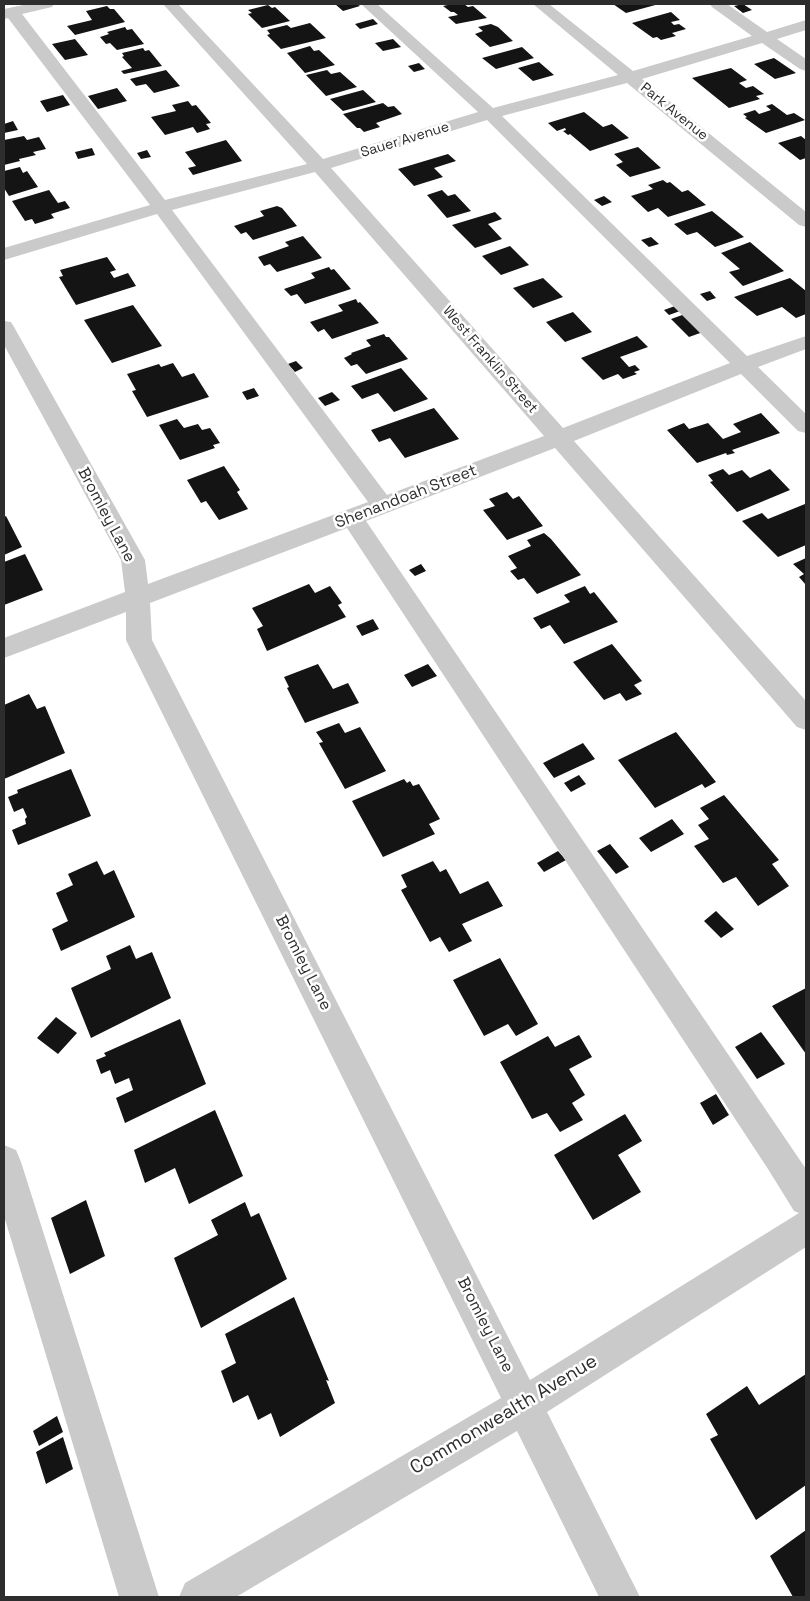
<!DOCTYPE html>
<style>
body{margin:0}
#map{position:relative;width:810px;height:1601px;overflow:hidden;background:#fff;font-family:"Space Grotesk",sans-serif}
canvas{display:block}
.frame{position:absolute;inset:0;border:5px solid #2d2d2d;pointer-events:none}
</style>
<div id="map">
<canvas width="810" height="1601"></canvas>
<div class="frame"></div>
</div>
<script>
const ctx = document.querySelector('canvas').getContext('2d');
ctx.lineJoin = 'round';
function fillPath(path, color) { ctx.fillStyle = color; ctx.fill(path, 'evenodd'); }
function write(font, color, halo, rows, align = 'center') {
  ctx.font = font + ' "Space Grotesk",sans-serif'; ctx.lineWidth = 5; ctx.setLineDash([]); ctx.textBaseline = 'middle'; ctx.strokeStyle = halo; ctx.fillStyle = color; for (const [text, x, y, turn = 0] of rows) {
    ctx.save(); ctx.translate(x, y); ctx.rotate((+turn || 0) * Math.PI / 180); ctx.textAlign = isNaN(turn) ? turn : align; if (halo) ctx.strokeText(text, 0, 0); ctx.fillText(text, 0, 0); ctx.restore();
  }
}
fillPath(new Path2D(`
 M335 4H357L360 6 343 11Z
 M452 4H464L468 7 473 6 487 18 456 24 448 17 458 15 454 12H451L443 6Z
 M613 4H659L626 13Z
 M743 4 752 10 743 13 734 6Z
 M268 5 272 8 275 7 290 21 262 28 248 14 252 13 248 10Z
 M107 6 110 9H114L125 22 75 35 67 26 92 20 86 11Z
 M671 12 680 20 671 22 674 25 679 24 686 29 672 33 676 36 661 40 657 37 653 38 632 23Z
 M373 19 378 24 360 29 355 24Z
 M310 23 326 38 281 49 267 35 270 34 267 30 287 25 291 28Z
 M491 24 498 27 513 41 490 47 475 34 483 31 478 27Z
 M125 27 127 30 132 29 144 44 117 50 110 43 106 44 100 37 109 34 107 32Z
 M75 39 88 55 65 60 52 44Z
 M393 39 401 47 383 51 375 43Z
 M310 46 314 51 319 50 335 65 305 73 287 53Z
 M522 47 534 58 496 69 482 58Z
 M143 48 145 51 149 50 162 66 124 74 121 71 132 68 122 57 124 56 122 53Z
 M774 58 796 73 775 79 754 64Z
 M539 62 554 75 533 81 518 68Z
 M419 63 425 69 414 72 408 66Z
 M731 68 747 80 739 83 746 88 753 86 764 94 756 96 760 99 729 108 692 78Z
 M166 70 180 86 154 93 146 84 136 86 130 79Z
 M327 70 331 74 340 72 357 87 326 96 306 75Z
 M117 88 127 101 98 109 88 96Z
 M363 90 376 102 343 111 330 99Z
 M63 95 70 105 47 112 40 101Z
 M188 101 192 106 196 105 211 123 206 124 210 129 197 133 193 127 165 135 151 117 176 111 172 105Z
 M383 103 388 107 394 106 402 114 376 123 380 127 364 132 360 128H357L343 114Z
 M772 104 787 115 794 113 805 120 766 133 745 118 747 117 743 114 755 110 759 114 771 110 766 106Z
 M584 112 603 127 612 124 629 138 590 151 570 134 568 135 563 131 566 130 565 128 557 131 548 123Z
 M13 121 18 130 4 133V124Z
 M24 136 27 140 39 137 46 149 33 152 36 155 19 159 20 161 4 165V140Z
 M801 136 806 140V158L800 160 778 143Z
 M226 140 242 161 193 175 188 168 196 166 185 152Z
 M638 147 661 168 630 177 616 165 623 162 614 154Z
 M92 148 95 155 78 159 75 152Z
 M147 150 151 157 141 159 137 153Z
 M448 154 456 161 434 168 443 177 414 186 398 169Z
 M20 167 23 173 27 171 38 187 9 196 4 188V171Z
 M663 180 667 183 670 182 682 192 688 190 706 205 668 217 658 208 648 212 631 196 653 189 648 185Z
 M49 190 58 203 65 201 70 208 51 214 54 218 35 224 32 219 25 221 12 201Z
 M442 190 448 196 455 194 471 211 447 218 427 195Z
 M604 196 612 202 602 206 594 200Z
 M277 206 282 208 297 226 253 240 246 232 241 234 234 226 264 216 260 211Z
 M712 211 744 237 715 247 697 232 687 235 674 224Z
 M495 212 502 219 488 224 502 239 475 248 452 225Z
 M303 236 322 258 277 272 270 264 264 266 258 257 289 246 285 242Z
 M651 237 659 244 649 247 641 240Z
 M750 242 784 271 743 286 729 272 740 269 721 253Z
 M510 246 529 265 501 275 482 256Z
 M107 257 116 270 110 272 114 278 128 273 136 286 76 305 59 277 63 276 60 270Z
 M329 267 331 270 334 269 351 289 305 304 297 294 291 296 284 289 315 278 311 273Z
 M543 278 563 297 533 308 513 288Z
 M790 278 806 291V314L796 318 782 307 757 316 734 297Z
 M710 291 716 298 707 301 700 294Z
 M356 299 358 303 360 302 379 323 332 339 324 329 318 332 310 322 343 311 338 305Z
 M133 305 162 346 112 363 84 320Z
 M675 306 680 311 669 315 664 310Z
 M573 312 592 332 565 342 546 322Z
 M685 314 703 332 689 337 671 319Z
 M384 334 386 337H389L408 359 366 374 357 364 351 366 344 358 352 354 351 353 371 346 366 340Z
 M637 336 648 347 620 357 629 367 635 365 640 370 634 372 637 374 623 379 618 374 603 380 581 358Z
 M296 361 303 368 295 372 288 364Z
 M173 363 182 377 194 373 209 397 147 417 132 391 136 390 127 374 159 364 161 367Z
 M401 368 428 399 394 412 378 393 362 399 351 386Z
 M254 388 259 396 247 400 242 392Z
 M332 392 340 400 325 406 318 398Z
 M434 408 459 439 405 458 390 438 379 442 371 430Z
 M761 413 780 433 732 450 735 453 727 455 726 453 697 463 667 430 684 423 689 429 708 423 723 439 741 432 733 424Z
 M177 419 184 428 198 424 202 430 210 428 220 443 213 445 215 448 180 460 159 425Z
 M224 466 240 490 237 492 248 509 219 520 206 501 201 503 187 480Z
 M723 469 729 475 742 470 750 478 770 469 790 490 737 512 710 482 713 481 708 475Z
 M507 492 513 499 519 496 543 526 507 540 483 510 495 506 489 499Z
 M805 504 806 545 778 557 742 521 762 513 768 519Z
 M6 516 22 547 4 555V517Z
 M544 533 551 539 581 575 537 594 524 578 518 580 510 571 517 568 508 556 531 546 527 540Z
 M25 554 43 590 4 605V562Z
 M806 558V585L799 577 804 574 793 564Z
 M421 564 426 571 415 576 409 570Z
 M309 584 315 593 330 586 342 603 338 605 346 617 267 651 257 629 263 626 252 608Z
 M585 586 590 594 594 592 618 622 564 644 550 625 541 629 533 618 570 602 564 595Z
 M373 619 379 629 362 636 356 626Z
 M612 644 642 681 634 685 642 694 626 701 620 693 604 700 573 662Z
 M318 664 333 689 348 683 359 703 305 723 287 688 289 687 284 677Z
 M428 664 437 676 412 687 404 675Z
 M29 694 37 709 45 706 65 753 4 779V705Z
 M339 723 345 733 360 727 386 771 345 789 319 743 323 742 316 732Z
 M676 732 716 782 705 788 702 784 655 808 618 760Z
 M583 743 595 759 554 778 543 763Z
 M71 769 91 816 18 845 12 830 26 824 25 819 27 817 23 808 14 812 8 797 18 793 17 790Z
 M579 775 586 784 571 792 564 783Z
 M404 779 407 783 410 781 413 786 419 784 440 819 429 824 435 834 383 857 352 801Z
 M724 795 779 860 772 864 789 886 758 906 736 877 723 883 694 846 709 839 698 825 709 819 700 808Z
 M672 819 684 834 651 852 639 838Z
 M610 844 629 867 616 874 597 851Z
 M558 851 566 860 544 872 537 863Z
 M97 861 104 875 114 870 135 917 61 951 52 929 68 921 56 893 73 885 68 874Z
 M433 861 440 872 446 869 460 894 488 881 503 906 462 924 472 941 449 952 440 937 430 942 401 890 407 887 401 875Z
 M716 911 734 929 721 938 704 921Z
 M130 945 136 959 152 952 171 998 91 1038 71 988 111 969 106 956Z
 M500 958 538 1024 516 1036 508 1024 484 1036 453 980Z
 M806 988V1054L772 1006Z
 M56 1017 77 1033 58 1054 37 1038Z
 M180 1019 206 1084 125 1123 116 1098 133 1090 129 1078 115 1084 110 1070 101 1074 96 1060 106 1056 104 1053Z
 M761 1032 785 1064 757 1079 735 1047Z
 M579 1035 592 1057 569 1069 585 1095 572 1103 583 1120 560 1132 547 1113 532 1119 500 1062 548 1036 555 1047Z
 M716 1094 729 1115 713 1125 700 1103Z
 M215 1110 243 1176 189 1204 175 1168 145 1183 134 1150Z
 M625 1114 642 1141 618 1155 641 1192 593 1220 554 1155Z
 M86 1200 105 1256 70 1274 51 1218Z
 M245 1202 251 1217 259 1213 287 1279 201 1328 174 1258 218 1235 211 1220Z
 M294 1297 329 1381 326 1380 335 1403 280 1437 271 1413 258 1420 248 1395 233 1403 221 1371 236 1363 225 1334Z
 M806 1374V1485L756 1520 710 1439 718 1435 706 1414 747 1386 759 1405Z
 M57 1416 63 1432 39 1446 33 1431Z
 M63 1437 73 1469 46 1484 36 1452Z
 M806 1530V1597H793L770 1556Z`), '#141414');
fillPath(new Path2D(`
 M28 4H54L52 7 22 14 165 200 307 164 163 4H178L323 159 478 112 361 4H377L493 108 618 75 533 4H549L633 71 752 36 712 7 710 4H727L767 32 806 20V30L777 39 806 59V71L800 69 762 43 642 79 806 212V227L799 225 627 83 502 116 747 356 806 336V349L758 367 806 414V433L798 431 741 374 574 441 806 701V730L797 727 555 448 366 521 806 1169V1247L547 1412 640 1597H599L517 1431 236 1597H179L185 1583 501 1398 126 640V612L4 658V638L125 592 121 560 4 345V321L11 322 14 327 145 560 148 584 368 502 157 214 4 260V248L150 205 8 18 4 19V9ZM487 120 730 363 563 428 331 168ZM315 172 544 436 387 495 172 210ZM347 528 768 1169 794 1211 799 1213 530 1380 152 640 150 603Z
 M4 1145 16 1150 21 1162 159 1597H119L4 1216Z`), '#cacaca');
write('14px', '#2d2d2d', '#fff', [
 ["Park Avenue",674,112,39],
 ["Sauer Avenue",405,140,-17],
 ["West Franklin Street",490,360,49]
]);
write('16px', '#2d2d2d', '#fff', [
 ["Shenandoah Street",406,497,-21],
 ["Bromley Lane",106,515,62],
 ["Bromley Lane",303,963,63],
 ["Bromley Lane",485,1325,63]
]);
write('19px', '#2d2d2d', '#fff', [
 ["Commonwealth Avenue",504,1415,-31]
]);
</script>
